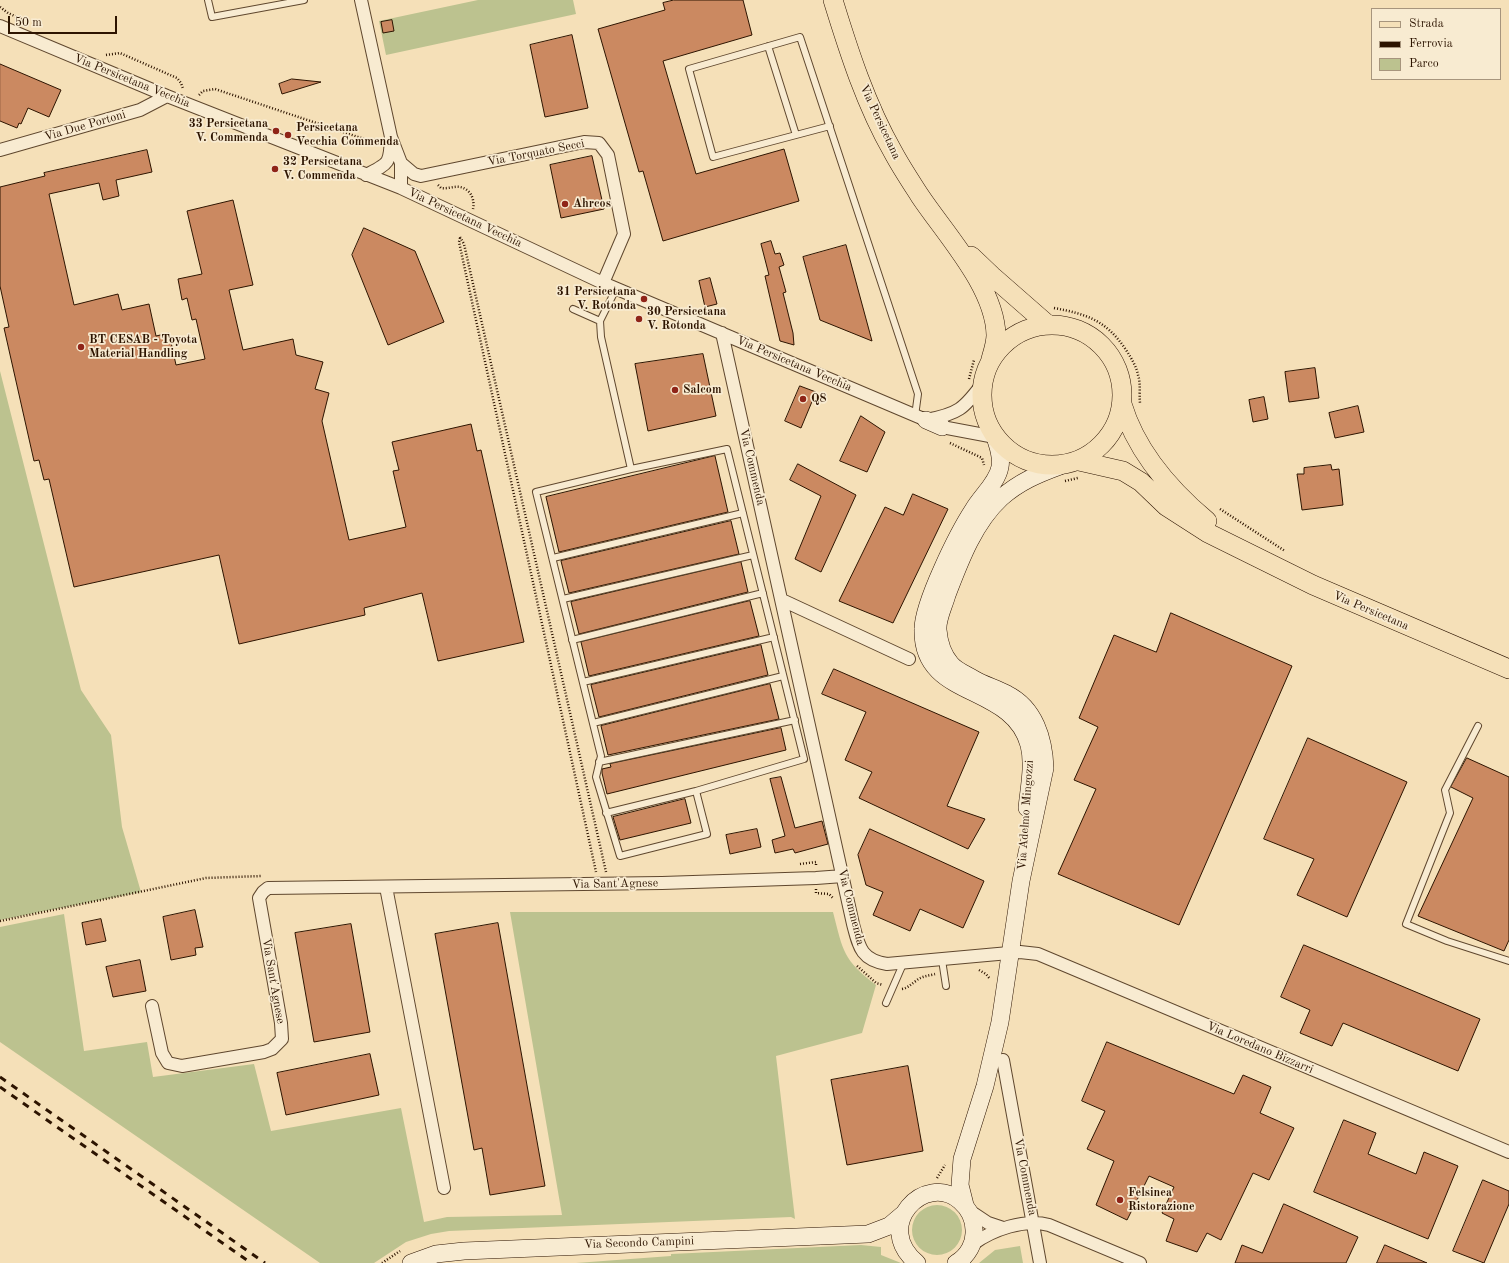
<!DOCTYPE html>
<style>
body{margin:0}
#map{position:relative;width:1509px;height:1263px;overflow:hidden;background:#f5e0b8;font-family:"Old Standard TT",serif}
canvas{display:block}
.legend{position:absolute;left:1371px;top:8px;width:130px;height:72px;box-sizing:border-box;background:#f8ebd1;border:1px solid #a7957d;margin:0;padding:5px 7px;list-style:none;font-size:12px;color:#2d1400}
.legend li{display:flex;align-items:center;gap:8px;height:20px}
.legend b{width:20px;border:1px solid #a7957d}
.scale{position:absolute;left:8px;top:16px;width:109px;height:18px;box-sizing:border-box;border:2px solid #2d1400;border-top:0;padding-left:5px;font-size:12px;line-height:14px;white-space:nowrap;color:#2d1400;-webkit-text-stroke:3px #f8ebd1;paint-order:stroke}
</style>
<div id="map">
<canvas width="1509" height="1263"></canvas>
<ul class="legend">
<li><b style="height:5px;background:#f5e0b8"></b>Strada</li>
<li><b style="height:5px;background:#2d1400"></b>Ferrovia</li>
<li><b style="height:11px;background:#bcc28f"></b>Parco</li>
</ul>
<div class="scale">50 m</div>
</div>
<script>
const ctx = document.querySelector('canvas').getContext('2d');
ctx.lineJoin = 'round';
function fillPath(path, color) { ctx.fillStyle = color; ctx.fill(path, 'evenodd'); }
function strokePath(path, color, width, dash) { ctx.strokeStyle = color; ctx.lineWidth = width; ctx.lineCap = dash ? 'butt' : 'round'; ctx.setLineDash(dash || []); ctx.stroke(path); }
function write(font, color, halo, rows, align = 'center') {
  ctx.font = font + ' "Old Standard TT",serif'; ctx.lineWidth = 3.5; ctx.setLineDash([]); ctx.textBaseline = 'middle'; ctx.strokeStyle = halo; ctx.fillStyle = color; for (const [text, x, y, turn = 0] of rows) {
    ctx.save(); ctx.translate(x, y); ctx.rotate((+turn || 0) * Math.PI / 180); ctx.textAlign = isNaN(turn) ? turn : align; if (halo) ctx.strokeText(text, 0, 0); ctx.fillText(text, 0, 0); ctx.restore();
  }
}
fillPath(new Path2D(`
 M478 0H573L576 14 386 55 379 21Z
 M0 371 81 690 111 735 122 827 141 892 0 920Z
 M510 912H833C843 951 843 960 876 985L862 1033 776 1056 795 1219 791 1217 449 1231 431 1234 406 1242 374 1263H320L0 1042V927L64 914 84 1051 147 1042 153 1077 254 1064 271 1131 401 1108 424 1222 447 1217 562 1215Z
 M912 1230a25 25 0 1 1 50 0a25 25 0 1 1-50 0Z
 M861 1245 881 1247V1255L901 1263H576L671 1256V1254Z
 M1020 1246 1023 1263H979L995 1250Z`), '#bcc28f');
const building = new Path2D(`
 M674 0H743L752 35 663 61 696 174 784 149 799 201 663 241 643 171 639 172 598 29 665 10 663 3Z
 M392 20 394 31 383 33 381 22Z
 M572 35 588 108 545 117 530 45Z
 M0 64 61 90 49 117 28 108 21 124 19 123 17 128 0 121Z
 M292 79 321 82 282 94 279 84Z
 M147 150 152 172 116 180 119 196 103 200 99 183 49 194 74 305 118 294 122 310 149 304 156 336 169 333 176 365 205 359 196 319 192 320 187 298 182 300 178 279 202 274 187 211 233 200 253 285 229 290 243 350 293 339 296 355 323 362 315 389 329 393 322 421 349 540 406 527 393 471 399 470 392 442 471 424 477 451 481 450 524 642 438 661 422 593 364 608 365 615 239 644 219 555 74 587 49 479 44 480 39 460 34 461 4 328 9 327 0 286V187L45 176 44 173Z
 M592 156 604 209 561 218 550 165Z
 M364 228 415 251 444 322 388 345 352 255Z
 M771 241 775 254 780 253 784 265 779 267 786 292 783 293 793 333 794 345 780 341 765 276 769 275 761 244Z
 M846 245 872 341 820 320 803 257Z
 M710 278 717 304 705 307 699 281Z
 M703 354 716 416 648 431 635 364Z
 M1315 368 1319 398 1289 402 1285 372Z
 M800 386 816 392 801 428 785 421Z
 M1264 397 1268 419 1253 422 1249 400Z
 M1358 406 1364 432 1335 438 1329 413Z
 M861 416 885 432 867 472 840 461Z
 M715 456 728 512 559 552 546 497Z
 M798 464 856 495 821 572 795 559 821 496 790 480Z
 M1331 465 1332 470 1339 469 1343 505 1302 510 1297 474H1304V468Z
 M913 494 948 509 893 623 839 601 885 507 903 515Z
 M731 521 739 554 569 593 561 561Z
 M741 562 748 592 579 634 571 602Z
 M750 601 759 636 589 676 581 642Z
 M1171 613 1292 666 1179 925 1058 874 1096 789 1074 780 1098 727 1079 718 1114 635 1156 652Z
 M761 645 768 675 599 717 591 685Z
 M834 669 979 732 947 806 985 819 968 849 859 798 872 772 845 760 866 712 822 694Z
 M770 684 779 719 608 755 601 726Z
 M781 728 786 750 607 794 602 773V769L611 767 610 764Z
 M1308 738 1407 782 1347 917 1297 895 1314 859 1264 839Z
 M1467 758 1509 777V940L1504 951 1418 916 1473 798 1451 787Z
 M781 777 795 828 822 821 828 844 795 853 793 849 775 853 772 840 785 836 770 779Z
 M685 799 691 823 620 840 613 817Z
 M757 829 761 847 730 854 726 835Z
 M870 829 984 881 963 928 920 909 910 931 873 915 883 892 866 885 858 855Z
 M195 910 203 947 195 948 196 955 171 960 163 917Z
 M101 919 106 941 86 945 82 923Z
 M498 923 545 1186 490 1195 482 1148 474 1150 435 934Z
 M351 924 370 1032 314 1042 295 933Z
 M1304 945 1480 1019 1458 1071 1343 1023 1332 1046 1300 1033 1310 1010 1281 997Z
 M140 960 146 991 113 997 106 967Z
 M1107 1042 1234 1094 1243 1075 1271 1087 1260 1113 1294 1128 1269 1180 1253 1173 1221 1240 1207 1233 1197 1252 1166 1241 1174 1219 1162 1213 1174 1187 1149 1176 1127 1220 1096 1205 1114 1161 1087 1149 1105 1111 1082 1101Z
 M370 1054 379 1095 286 1115 277 1073Z
 M908 1066 923 1151 847 1165 831 1080Z
 M1344 1120 1376 1133 1368 1154 1416 1174 1424 1152 1458 1166 1428 1239 1314 1192Z
 M1483 1180 1509 1191V1204L1484 1263 1453 1251Z
 M1284 1204 1358 1237 1346 1263H1235L1242 1245 1262 1253Z
 M1385 1245 1427 1263H1377Z`);
fillPath(building, '#cb8961');
strokePath(building, '#2d1400', 1);
const lane = new Path2D(`
 M208 0 212 17 304 0
 M768 46 796 135
 M830 126 713 157 689 69 800 37 918 394 915 416
 M573 309 600 321 616 289
 M600 321 601 337 631 469 536 492 601 756 596 777 620 856 707 834 696 791 804 759 727 449 631 469
 M553 558 743 513
 M563 599 753 555
 M572 640 763 593
 M583 682 774 637
 M593 723 783 676
 M1478 726 1445 790 1450 813 1406 924 1447 941 1509 961
 M599 762 795 720
 M606 813 696 791
 M942 960 946 986
 M886 1003 903 964`);
const street = new Path2D(`
 M361 0 391 137
 M0 26 167 96 401 188 603 283 926 420C958 414 964 409 983 383
 M0 150 140 110 167 96
 M401 163 414 174 421 176 584 142 599 143 608 155 624 234 603 283
 M366 175C390 163 390 163 391 137L401 163V188
 M722 333 853 924C859 947 861 960 887 964L1020 952 1038 954 1509 1152
 M942 427 995 437
 M782 600 909 659
 M386 887 444 1188
 M152 1006 162 1053 168 1063 182 1066 264 1052 272 1049 282 1039 281 1023 259 898 263 892 268 888 662 883 816 878 843 876
 M1003 1060 1040 1263
 M970 1211 988 1223 1003 1228
 M973 1244C992 1230 1025 1218 1049 1225L1140 1263`);
const secondary = new Path2D(`
 M926 420 942 427
 M995 437C998 447 1002 456 1000 467 997 483 981 496 973 510 958 533 923 603 923 629 921 701 1012 682 1029 745 1034 765 1029 787 1027 808
 M965 1205 960 1185 962 1159 985 1086 1000 1022 1021 881 1045 768C1044 739 1035 708 1007 694 996 688 984 685 974 679 966 674 957 671 951 664 943 655 939 642 938 630 937 619 944 606 947 595 960 561 974 523 1001 498 1019 482 1038 474 1060 466
 M411 1263 436 1254 464 1251 868 1234 889 1226 902 1215
 M917 1263C872 1226 925 1171 960 1201 969 1209 974 1218 974 1230 975 1243 968 1256 956 1263`);
const primary = new Path2D(`
 M833 0C849 52 866 105 893 152 901 167 911 182 920 196 946 235 995 287 996 335 996 343 993 352 991 359
 M971 256 992 276 1048 325
 M982 395a70 70 0 1 1 140 0a70 70 0 1 1-140 0Z
 M1122 404C1136 451 1170 490 1207 521
 M1079 461 1123 471 1141 482 1166 506 1208 533 1313 585 1509 669`);
strokePath(lane, '#5f472e', 8);
strokePath(street, '#5f472e', 14);
strokePath(secondary, '#2d1400', 18);
strokePath(primary, '#2d1400', 20);
strokePath(new Path2D(`
 M0 7 8 13 26 21
 M106 55 120 53 177 78 181 83 183 89
 M199 95 203 91 215 89 370 141 379 139
 M438 185 441 188C448 189 454 186 460 187 471 189 475 200 473 209
 M460 237 464 244 606 872
 M460 238 459 242 596 872
 M1054 308C1086 314 1105 320 1124 347 1130 356 1136 365 1138 375 1141 384 1139 394 1140 403
 M969 379 974 360
 M950 443 982 458 984 465
 M1065 481 1078 478
 M1220 509 1285 551
 M800 864 816 862V866
 M816 889V893L829 894 833 898
 M0 921 206 878 262 876
 M857 966 876 983 883 985
 M979 970 986 974 990 979
 M902 989C908 988 911 984 916 981 921 976 928 976 935 974
 M937 1178 945 1165
 M382 1263 400 1251`), '#2d1400', 2.5, [1, 2]);
strokePath(lane, '#f8ebd1', 6);
strokePath(street, '#f8ebd1', 12);
strokePath(secondary, '#f8ebd1', 17);
strokePath(primary, '#f5e0b8', 19);
strokePath(new Path2D(`
 M0 1077 265 1263
 M0 1087 251 1263`), '#2d1400', 3, [7, 7]);
for (const [x, y, r, color] of [
 [276,131,4,"#8f2418"],
 [288,135,4,"#8f2418"],
 [275,169,4,"#8f2418"],
 [565,204,4,"#8f2418"],
 [644,299,4,"#8f2418"],
 [639,319,4,"#8f2418"],
 [81,347,4,"#8f2418"],
 [675,390,4,"#8f2418"],
 [803,399,4,"#8f2418"],
 [1120,1200,4,"#8f2418"]
]) { const dot = new Path2D(); dot.arc(x, y, r, 0, 2 * Math.PI); ctx.fillStyle = color; ctx.fill(dot); strokePath(dot, '#f8ebd1', 1.5); }
write('12px', '#2d1400', '#f8ebd1', [
 ["Via Persicetana Vecchia",132,81,22],
 ["Via Persicetana",880,122,65],
 ["Via Due Portoni",85,126,-16],
 ["Via Torquato Secci",536,153,-11],
 ["Via Persicetana Vecchia",465,218,25],
 ["Via Persicetana Vecchia",794,364,23],
 ["Via Commenda",752,467,77],
 ["Via Persicetana",1371,611,23],
 ["Via Adelmo Mingozzi",1026,815,-86],
 ["Via Sant'Agnese",615,884,-1],
 ["Via Commenda",851,907,76],
 ["Via Sant'Agnese",273,981,80],
 ["Via Loredano Bizzarri",1260,1048,23],
 ["Via Commenda",1025,1177,79],
 ["Via Secondo Campini",639,1243,-2]
]);
write('bold 12px', '#2d1400', '#f8ebd1', [
 ["33 Persicetana",268,124,"right"],
 ["V. Commenda",268,138,"right"],
 ["Persicetana",296,128],
 ["Vecchia Commenda",296,142],
 ["32 Persicetana",283,162],
 ["V. Commenda",283,176],
 ["Ahrcos",573,204],
 ["31 Persicetana",636,292,"right"],
 ["V. Rotonda",636,306,"right"],
 ["30 Persicetana",647,312],
 ["V. Rotonda",647,326],
 ["BT CESAB - Toyota",89,340],
 ["Material Handling",89,354],
 ["Salcom",683,390],
 ["Q8",811,399],
 ["Felsinea",1128,1193],
 ["Ristorazione",1128,1207]
], 'left');
</script>
